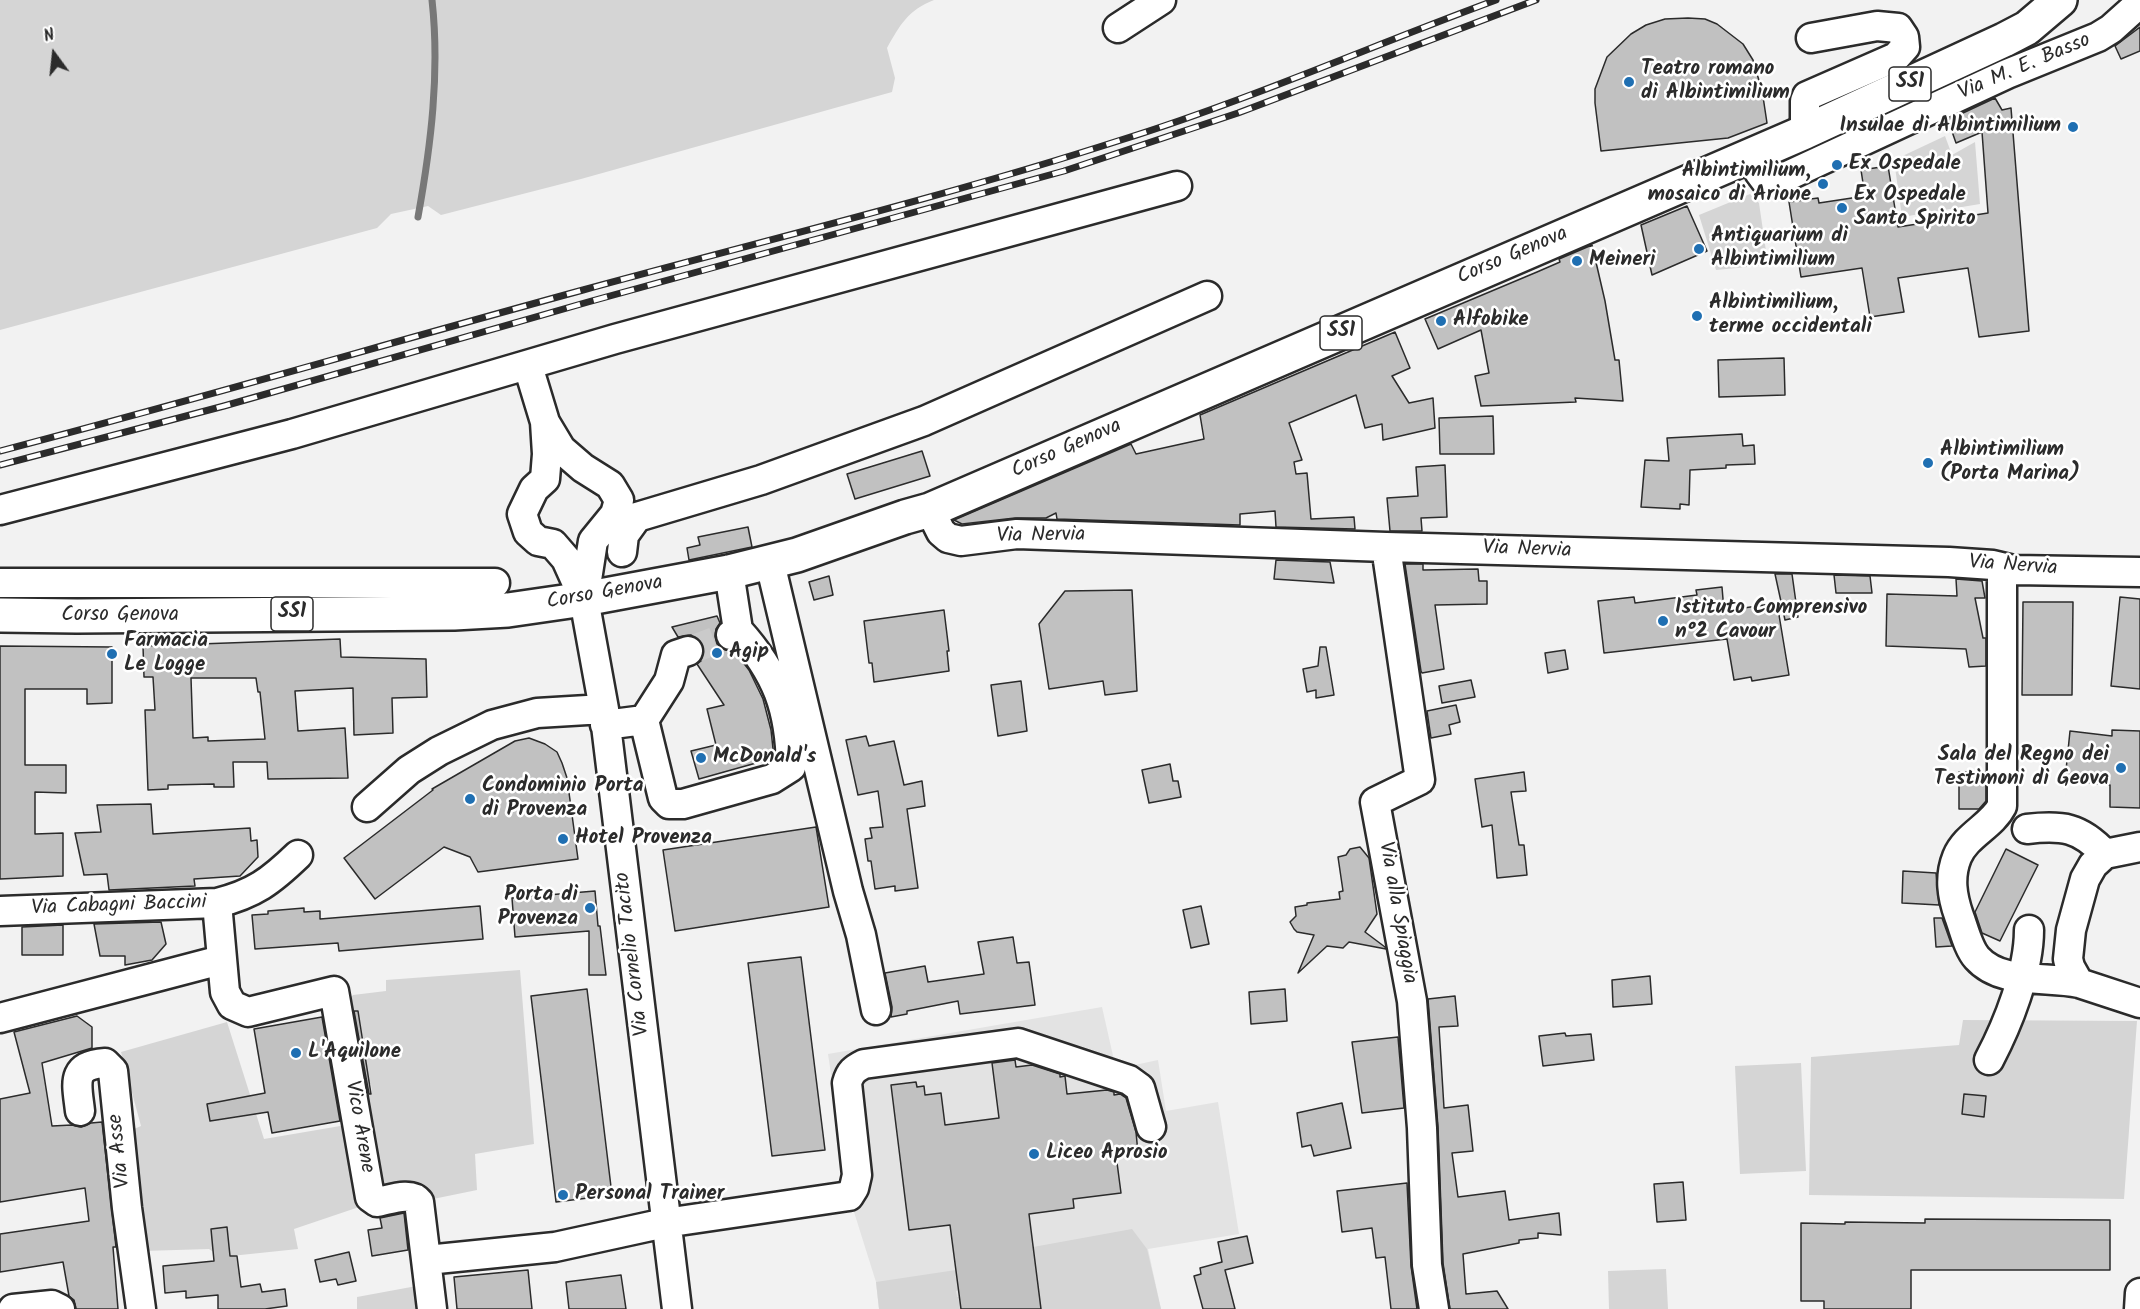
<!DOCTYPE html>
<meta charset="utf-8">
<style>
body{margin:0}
#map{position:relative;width:2140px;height:1309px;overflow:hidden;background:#f2f2f2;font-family:Kalam,sans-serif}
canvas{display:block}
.north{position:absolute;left:24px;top:24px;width:60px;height:60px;-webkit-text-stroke:4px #fff;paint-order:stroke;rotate:345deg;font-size:16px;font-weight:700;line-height:24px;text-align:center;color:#2b2b2b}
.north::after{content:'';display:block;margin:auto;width:21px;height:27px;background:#2b2b2b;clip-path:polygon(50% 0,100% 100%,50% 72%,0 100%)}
</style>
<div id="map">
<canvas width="2140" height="1309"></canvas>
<div class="north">N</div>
</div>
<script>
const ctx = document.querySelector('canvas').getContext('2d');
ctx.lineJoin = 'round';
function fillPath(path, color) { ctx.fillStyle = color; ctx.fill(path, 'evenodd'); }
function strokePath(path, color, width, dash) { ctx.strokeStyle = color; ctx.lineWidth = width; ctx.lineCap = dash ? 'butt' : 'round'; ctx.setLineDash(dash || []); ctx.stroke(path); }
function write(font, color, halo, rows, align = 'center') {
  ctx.font = font + ' Kalam,sans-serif'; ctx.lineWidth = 5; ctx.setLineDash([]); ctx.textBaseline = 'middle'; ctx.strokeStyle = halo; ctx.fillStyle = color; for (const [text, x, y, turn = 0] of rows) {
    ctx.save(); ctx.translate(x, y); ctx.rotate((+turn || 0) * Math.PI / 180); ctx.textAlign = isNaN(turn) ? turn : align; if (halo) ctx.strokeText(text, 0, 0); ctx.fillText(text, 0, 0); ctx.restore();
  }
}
fillPath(new Path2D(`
 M1102 1007 1116 1069 1158 1060 1166 1111 1218 1102 1239 1234 1148 1249 1161 1309H879L876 1282 849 1196 828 1054Z`), '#e3e3e3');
fillPath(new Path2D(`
 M0 0H934C908 10 900 25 887 48L895 78 892 92 581 179 441 215 428 206 391 214 377 228 0 330Z
 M1945 136 1952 155 1975 142 1980 204 1902 217 1894 160Z
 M1750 194 1759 203 1768 265 1716 270 1699 215Z
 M520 970 534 1144 475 1154 477 1190 433 1199 427 1192 377 1194 361 1095 372 1093 371 1084 359 1086 356 1065 366 1063 360 1021 349 1022 346 1003 353 995 386 991V980Z
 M1963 1020 2137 1021 2124 1199 1809 1195 1811 1057 1959 1045Z
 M227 1022 264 1139 352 1124 365 1205 294 1229 298 1249 231 1256 232 1265 209 1249 143 1251 125 1133 141 1126 121 1052Z
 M1801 1063 1806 1171 1740 1174 1735 1066Z
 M1132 1229 1147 1249 1161 1309H1041L1033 1247Z
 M1666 1269 1668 1309H1609L1608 1271Z
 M956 1270 958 1290 956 1291 957 1297H960L961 1309H879L876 1282Z
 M422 1285 425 1309H357V1297Z`), '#d5d5d5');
strokePath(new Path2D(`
 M418 217C431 145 440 72 432 0`), '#787878', 7);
const building = new Path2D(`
 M1688 18 1705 19 1717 24 1743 44 1753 60 1757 74 1762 90 1767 123 1728 138 1601 151 1595 103V89L1607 57 1631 34 1646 25 1665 19Z
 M2140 27V51L2121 59 2115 46Z
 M1995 98 2002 110 2011 108 2029 331 1979 337 1968 268 1898 278 1904 312 1870 317 1862 268 1801 277 1789 202 1818 198 1819 203 1865 196 1861 170 1888 166 1898 227 1988 213 1982 132 1956 143 1948 120Z
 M1687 206 1707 251 1652 275 1641 225Z
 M1592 245 1605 301 1615 360H1619L1623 401 1575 398 1576 402 1481 406 1475 376 1489 373 1481 330 1438 349 1425 319 1537 272 1560 262 1559 259Z
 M1395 332 1410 368 1392 376 1409 403 1433 398 1435 428 1383 440 1382 424 1365 428 1356 395 1289 423 1302 460 1294 462 1296 474 1307 473 1311 519 1354 517 1355 529 1276 527 1275 511 1240 514V525L1057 519 1056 513 1046 518H1015L962 524 954 520 1131 444 1136 454 1204 439 1200 415Z
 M1784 358 1785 395 1719 397 1718 360Z
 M1493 416 1494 454H1440L1439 418Z
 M1742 434 1743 446 1754 445 1755 464 1726 465V468L1690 470 1689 505 1680 504V509L1641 507 1645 460 1669 461 1667 438Z
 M922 451 930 476 855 499 847 474Z
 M1445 465 1447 517 1421 518 1422 531H1390L1387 498 1418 496 1416 467Z
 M748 527 752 547 689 560 687 548 700 545 698 537Z
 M1276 560 1330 562 1334 583 1274 579Z
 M1405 564H1423V570L1478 569 1479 581H1487V604L1435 605 1444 669 1422 673 1421 671Z
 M1775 574H1792L1798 617 1785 620Z
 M1834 575 1870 576 1872 593H1836Z
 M829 576 833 595 814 600 809 582Z
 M1956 579 1982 581 1985 598H1975L1983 638H1986V666L1969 667 1966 649 1886 646 1887 594 1957 596Z
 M1722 587 1724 611 1777 603 1789 675 1752 681 1751 677 1734 680 1727 639 1604 653 1598 601 1634 597 1635 603 1697 595 1696 590Z
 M1132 590 1137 691 1105 695 1103 681 1049 689 1039 624 1065 591Z
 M2120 597 2140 599V689L2111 686Z
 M2023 602H2073L2072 695H2022Z
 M944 610 949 651H947L949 671 874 682 872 663H869L864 621Z
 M717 616 720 623 716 629 715 636 717 644 725 650 734 651 738 656 749 670 763 699 771 730 774 758 699 779 691 751 716 745 707 709 724 705 697 664 701 661 704 654V646L699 639 691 635 678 637 672 627Z
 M340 639 341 657 426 659 427 697 392 698 393 733 354 735 353 688 295 691 298 731 345 728 348 778 268 779 267 762H233L234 787H214V784L168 785V789L148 790 145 710H155L153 677H144L143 646ZM191 678H256L258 692H260L265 739 208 741V737L193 738Z
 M0 646 112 647V703L87 704V689H25V765H66V793L35 792V834L63 833V876L0 879Z
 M1320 647H1326L1334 695 1316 698V690L1307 692 1303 669 1318 666Z
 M1565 650 1568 669 1548 673 1545 653Z
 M1471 680 1475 697 1442 703 1439 686Z
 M1021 681 1027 731 998 736 991 685Z
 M1456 705 1460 722 1449 725 1451 734 1431 738 1427 711Z
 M2112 730 2140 731V808L2110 807V785L2065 780 2070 731 2112 736Z
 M866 736 869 746 894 741 904 785 922 781 925 806 907 809 918 888 895 891V886L875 889 871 861H868L865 839 872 838 870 828 883 827 878 791 858 795 846 740Z
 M529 738 545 744 557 752 562 763 567 778 578 859 478 872 470 857 444 847 375 899 344 858 433 790 432 789 515 741Z
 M1170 764 1173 781H1178L1181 797 1149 803 1142 770Z
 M1524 772 1526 791 1511 792 1519 845H1524L1527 875 1497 878 1492 825 1482 827 1475 779Z
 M1959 772H1986V801L1979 809H1959Z
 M151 804 153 834 250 828 251 841 257 840 258 857 240 876 194 879 195 886 109 890 107 874 84 875 75 833 101 832 97 805Z
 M816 827 829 907 675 931 663 850Z
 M1360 847 1369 858 1377 914 1365 932 1385 947 1386 949 1349 942 1343 948 1327 946 1298 973 1314 935 1297 932 1294 929 1290 922 1296 916 1295 907 1307 905V903L1340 899 1339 892 1343 891 1338 857 1346 855 1350 849Z
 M2006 849 2038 865 2000 941 1982 933 1975 912Z
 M1903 871 1936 873 1939 905 1902 903Z
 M595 891 598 926H600L606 975H589V931L515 937 512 898Z
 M480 906 483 939 339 951 338 943 255 949 252 915 268 914V911L304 908V912L320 911V919Z
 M1201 906 1209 944 1191 948 1183 910Z
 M1934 918H1942L1952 946 1936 947Z
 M161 922 166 944 152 960 125 965V956H100L94 924Z
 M63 925V955H22V927Z
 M1013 937 1017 963 1029 962 1035 1005 960 1014 958 1001 907 1011V1014L891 1017 892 1007 885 973 925 966 928 982 984 974 978 942Z
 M801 957 825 1150 772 1156 748 963Z
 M1650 976 1652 1004 1613 1007 1612 980Z
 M587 989 612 1195 556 1202 531 996Z
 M1285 989 1287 1021 1251 1024 1249 992Z
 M1455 996 1458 1026 1439 1027 1444 1108 1468 1105 1473 1151 1452 1153 1458 1197 1505 1191 1509 1220 1559 1213 1561 1235 1538 1233V1238L1519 1240V1243L1463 1254 1466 1294 1497 1291 1508 1309H1450L1443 1263 1438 1127 1428 999Z
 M354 1011H358L371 1094H369Z
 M77 1016 92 1027V1048L42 1063 52 1126 72 1125 81 1127 91 1123 102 1122 116 1247H113L118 1309H76L74 1300 69 1296 63 1262 0 1272V1234L89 1221 85 1188 0 1202V1099L30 1093 14 1032Z
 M322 1017 340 1121 272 1133 268 1112 210 1121 207 1104 265 1093 254 1029Z
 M1565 1033 1566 1036 1591 1034 1594 1060 1543 1066 1539 1036Z
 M1398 1037 1404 1108 1362 1113 1352 1042Z
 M1015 1060 1016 1067 1032 1065 1060 1074V1077L1065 1076 1067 1094 1107 1090 1114 1092V1095L1120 1094 1126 1098 1136 1132 1138 1153 1116 1155 1121 1193 1073 1199 1074 1208 1029 1214 1041 1309H961L950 1225 909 1230 891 1085 916 1082 917 1087 924 1086 925 1095 941 1093 945 1125 999 1118 992 1063Z
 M1964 1094 1986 1096 1984 1117 1962 1114Z
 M1342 1103 1351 1148 1314 1156 1311 1145 1302 1147 1297 1113Z
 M1683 1182 1686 1220 1657 1222 1654 1184Z
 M1407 1183 1411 1266 1417 1309H1391L1385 1257 1376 1258 1372 1228 1342 1232 1337 1191Z
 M404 1213 408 1250 372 1256 368 1230 382 1228 380 1218Z
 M1925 1219 2110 1220V1270H1911V1309H1824V1301H1801V1223L1845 1224V1222L1925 1223Z
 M227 1227 230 1256H237L241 1287 260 1284 262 1292 285 1289 287 1306 265 1309H218V1295L186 1298V1291L165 1293 163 1266 214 1261 211 1229Z
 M1247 1236 1253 1263 1225 1270 1235 1309H1203L1194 1276 1201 1274 1200 1268 1222 1262 1218 1242Z
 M349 1252 356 1281 338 1285 336 1279 320 1282 315 1260Z
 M528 1270 532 1309H457L454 1277Z
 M621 1275 626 1309H569L566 1282Z`);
fillPath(building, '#c1c1c1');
strokePath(building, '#2b2b2b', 1.5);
strokePath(new Path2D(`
 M688 651 731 635`), '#cacaca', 28, [28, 14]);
const minor = new Path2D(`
 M1118 28 1161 0
 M1805 132V101L1807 96 1896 57 1905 47 1904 37 1898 28 1877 26 1811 38
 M1752 155 1759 172 1765 180 1772 182 1783 178 2007 74 2098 37 2111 29 2140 3
 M528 366 545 422 547 454 545 479 534 489 522 514 528 532 538 541 553 544 566 559 584 599 604 709 677 1309
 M546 424 561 449 583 468 610 485 619 500 615 514 593 541 584 599
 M0 510 292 434 615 339 1177 186
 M930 510 941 532 948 538 961 541 1017 534 1386 547 1949 562 1993 565 2014 570 2140 572
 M1386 547 1420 780 1375 802 1412 1001 1422 1128 1427 1265 1434 1309
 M622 552 624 535 637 517 761 480 924 421 1207 296
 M770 563 848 891 861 935 876 1010
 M2002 568V806C1992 826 1966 835 1957 857 1949 877 1952 896 1959 916 1964 929 1968 948 1977 958 2001 985 2047 976 2079 983
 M729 572 738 630 731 635
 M0 583H495
 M644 720 669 681 676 655 688 651
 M605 725 644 720 663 798 669 804H683L772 779 791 767C790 709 777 673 738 630
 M367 807 409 770 439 751 492 725 537 713 604 709
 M2027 829C2062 825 2080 827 2105 854
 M2140 847 2105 854 2093 865 2085 879 2071 930 2068 959 2070 967 2079 983 2140 1003
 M217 903C254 894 271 881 298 855
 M0 911 217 903 225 992 232 1005 248 1012 334 991 370 1197 377 1202C389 1200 411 1191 419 1202L432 1309
 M0 1018 221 960
 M1989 1060C2008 1024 2029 971 2029 930
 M80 1111C77 1084 70 1065 105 1063L113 1071 127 1208 141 1309
 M427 1260 555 1247 665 1223 849 1196 854 1188 857 1175 847 1083C850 1072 854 1069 864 1064L1018 1043 1129 1080 1140 1088 1151 1127
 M13 1309 52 1305 60 1309
 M2139 1309 2140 1293`);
const major = new Path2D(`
 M0 615 77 616 454 613 508 610 584 599 729 572 797 555 905 517 930 510 1805 132 2004 40 2027 28 2060 0`);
strokePath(minor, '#2b2b2b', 33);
strokePath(major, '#2b2b2b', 38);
strokePath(minor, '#fff', 28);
strokePath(major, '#fff', 33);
const rail = new Path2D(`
 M0 451C195 400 389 343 583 290 763 241 944 197 1121 140 1249 100 1371 46 1496 0
 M0 465 224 406 588 302 1064 171 1238 113 1536 0`);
strokePath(rail, '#2b2b2b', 7);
strokePath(rail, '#fff', 4.5, [14]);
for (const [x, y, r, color] of [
 [1629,82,6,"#1f6fb2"],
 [2073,127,6,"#1f6fb2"],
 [1837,165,6,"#1f6fb2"],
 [1823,184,6,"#1f6fb2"],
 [1842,208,6,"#1f6fb2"],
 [1699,249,6,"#1f6fb2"],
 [1577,261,6,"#1f6fb2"],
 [1697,316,6,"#1f6fb2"],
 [1441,321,6,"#1f6fb2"],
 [1928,463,6,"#1f6fb2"],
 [1663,621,6,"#1f6fb2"],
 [717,653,6,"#1f6fb2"],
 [112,654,6,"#1f6fb2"],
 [701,758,6,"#1f6fb2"],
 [2121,768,6,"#1f6fb2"],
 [470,799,6,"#1f6fb2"],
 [563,839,6,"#1f6fb2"],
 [590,908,6,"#1f6fb2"],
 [296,1053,6,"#1f6fb2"],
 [1034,1154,6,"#1f6fb2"],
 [563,1195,6,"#1f6fb2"]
]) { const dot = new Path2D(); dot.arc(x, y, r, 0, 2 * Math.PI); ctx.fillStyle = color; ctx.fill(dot); strokePath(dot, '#fff', 2); }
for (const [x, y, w] of [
 [1910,84,42],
 [1341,333,42],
 [292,614,42]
]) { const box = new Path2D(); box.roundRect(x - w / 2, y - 17, w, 34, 4.5); ctx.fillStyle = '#fff'; ctx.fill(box); strokePath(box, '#2b2b2b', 1.5); }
write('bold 20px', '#2b2b2b', null, [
 ["SS1",1910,84],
 ["SS1",1341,333],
 ["SS1",292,614]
]);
write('21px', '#2b2b2b', '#fff', [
 ["Via M. E. Basso",2025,68,-23],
 ["Corso Genova",1513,257,-23],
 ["Corso Genova",1067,450,-24],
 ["Via Nervia",1041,537,-1],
 ["Via Nervia",1527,551,2],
 ["Via Nervia",2013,567,4],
 ["Corso Genova",605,594,-10],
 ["Corso Genova",120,616],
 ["Via Cabagni Baccini",119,907,-2],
 ["Via alla Spiaggia",1396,913,80],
 ["Via Cornelio Tacito",634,954,-97],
 ["Vico Arene",358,1127,80],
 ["Via Asse",121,1151,-96]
]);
write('bold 21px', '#2b2b2b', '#fff', [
 ["Teatro romano",1641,70],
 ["di Albintimilium",1641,94],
 ["Insulae di Albintimilium",2061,127,"right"],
 ["Ex Ospedale",1849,165],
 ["Albintimilium,",1811,172,"right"],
 ["mosaico di Arione",1811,196,"right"],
 ["Ex Ospedale",1854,196],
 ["Santo Spirito",1854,220],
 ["Antiquarium di",1711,237],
 ["Albintimilium",1711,261],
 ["Meineri",1589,261],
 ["Albintimilium,",1709,304],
 ["terme occidentali",1709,328],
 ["Alfobike",1453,321],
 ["Albintimilium",1940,451],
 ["(Porta Marina)",1940,475],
 ["Istituto Comprensivo",1675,609],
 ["n°2 Cavour",1675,633],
 ["Farmacia",124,642],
 ["Le Logge",124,666],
 ["Agip",729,653],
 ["Sala del Regno dei",2109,756,"right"],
 ["Testimoni di Geova",2109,780,"right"],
 ["McDonald's",713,758],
 ["Condominio Porta",482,787],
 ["di Provenza",482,811],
 ["Hotel Provenza",575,839],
 ["Porta di",578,896,"right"],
 ["Provenza",578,920,"right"],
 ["L'Aquilone",308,1053],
 ["Liceo Aprosio",1046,1154],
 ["Personal Trainer",575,1195]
], 'left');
</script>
